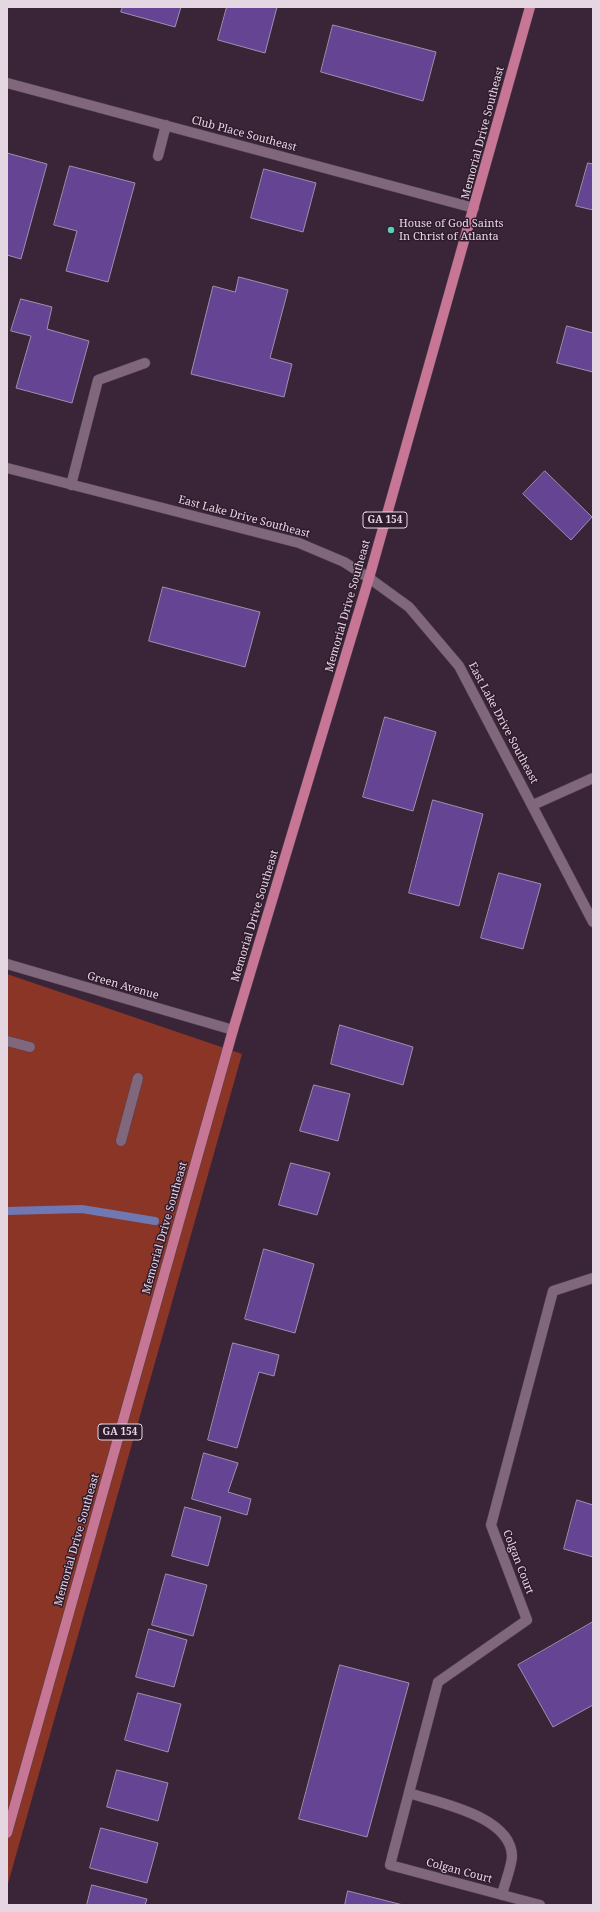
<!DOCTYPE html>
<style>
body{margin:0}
#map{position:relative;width:600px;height:1912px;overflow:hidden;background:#3a2538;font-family:"Noto Serif",serif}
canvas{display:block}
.frame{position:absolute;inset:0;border:8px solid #e5d7e2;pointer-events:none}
</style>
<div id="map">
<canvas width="600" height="1912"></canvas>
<div class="frame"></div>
</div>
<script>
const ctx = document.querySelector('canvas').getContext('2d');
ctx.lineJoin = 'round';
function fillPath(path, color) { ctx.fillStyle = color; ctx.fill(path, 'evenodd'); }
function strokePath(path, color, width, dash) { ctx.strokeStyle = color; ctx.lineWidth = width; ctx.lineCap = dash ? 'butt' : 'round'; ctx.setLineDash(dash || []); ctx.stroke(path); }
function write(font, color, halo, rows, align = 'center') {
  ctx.font = font + ' "Noto Serif",serif'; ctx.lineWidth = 3; ctx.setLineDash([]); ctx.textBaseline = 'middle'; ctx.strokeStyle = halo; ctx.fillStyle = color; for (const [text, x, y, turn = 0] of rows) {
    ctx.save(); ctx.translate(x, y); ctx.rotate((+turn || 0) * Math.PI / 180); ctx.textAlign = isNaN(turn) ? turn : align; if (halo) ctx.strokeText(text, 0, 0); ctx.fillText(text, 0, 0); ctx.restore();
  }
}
fillPath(new Path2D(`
 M7 974 242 1054 7 1887Z`), '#8b3526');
strokePath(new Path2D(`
 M7 1211 82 1209 155 1221`), '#6f78b2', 8);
const building = new Path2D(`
 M123 7H181L175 27 121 12Z
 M227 7H277L265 53 218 40Z
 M333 25 436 52 423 101 321 72Z
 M7 153 47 164 21 259 7 255Z
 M588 163 593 164V210L576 206Z
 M70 166 135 183 108 282 66 271 77 231 54 225Z
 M264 169 316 183 303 232 251 218Z
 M239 277 288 290 270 358 292 364 284 397 191 374 213 286 235 292Z
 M21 299 52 307 47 329 89 341 72 403 16 388 31 336 11 331Z
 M567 326 593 333V372L557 363Z
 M545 471 592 517 571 540 523 494Z
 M163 587 260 612 245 667 149 641Z
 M385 717 436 732 413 811 363 797Z
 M433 800 483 814 459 906 409 893Z
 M499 873 541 884 523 949 481 938Z
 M340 1025 413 1047 403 1085 331 1064Z
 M314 1085 350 1094 338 1141 300 1131Z
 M291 1163 330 1173 317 1215 279 1205Z
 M264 1249 314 1264 295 1333 245 1319Z
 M233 1343 279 1355 274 1376 259 1372 237 1448 208 1440Z
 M204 1453 238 1463 228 1492 251 1499 247 1515 192 1499Z
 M577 1500 593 1505V1557L564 1549Z
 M185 1507 221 1517 208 1566 172 1556Z
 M166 1574 207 1585 193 1636 152 1625Z
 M593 1622V1705L553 1727 518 1665Z
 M149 1629 187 1640 174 1687 136 1677Z
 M340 1665 409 1683 367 1837 299 1819Z
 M138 1693 181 1704 168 1752 125 1740Z
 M117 1770 168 1783 158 1821 107 1807Z
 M101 1828 158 1843 147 1883 90 1868Z
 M92 1885 147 1899 145 1905H87Z
 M348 1891 403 1905H345Z`);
fillPath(building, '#654494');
strokePath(building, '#9b91ae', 1);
const minor = new Path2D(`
 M7 83 474 208
 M158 156 166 125
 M7 468 299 543 344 562 369 578 409 607 459 666 593 922
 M71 485 98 380 145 363
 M533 805 593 778
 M7 964 233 1030
 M7 1041 30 1047
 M121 1141 138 1078
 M409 1793C439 1803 511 1816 512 1856 512 1866 504 1885 502 1895
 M540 1905 390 1865 438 1682 527 1620 491 1525 553 1291 593 1278`);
const major = new Path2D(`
 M7 1833 233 1030 369 578 530 7`);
strokePath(minor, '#544252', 11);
strokePath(major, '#544252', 11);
strokePath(minor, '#80677c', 10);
strokePath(major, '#c77795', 10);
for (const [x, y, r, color] of [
 [391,230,4,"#5eceb8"]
]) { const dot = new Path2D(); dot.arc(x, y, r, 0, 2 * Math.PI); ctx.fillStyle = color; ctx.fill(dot); strokePath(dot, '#301b2e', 1.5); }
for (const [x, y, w] of [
 [385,520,44],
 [120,1432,44]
]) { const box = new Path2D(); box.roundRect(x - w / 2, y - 8, w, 16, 3); ctx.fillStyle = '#301b2e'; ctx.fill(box); strokePath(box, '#e5d7e2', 1); }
write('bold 10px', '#e5d7e2', null, [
 ["GA 154",385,520],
 ["GA 154",120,1432]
]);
write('11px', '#e5d7e2', '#301b2e', [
 ["Memorial Drive Southeast",483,133,-75],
 ["Club Place Southeast",244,134,15],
 ["East Lake Drive Southeast",244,517,15],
 ["Memorial Drive Southeast",348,606,-74],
 ["East Lake Drive Southeast",503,723,62],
 ["Memorial Drive Southeast",255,916,-73],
 ["Green Avenue",123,986,16],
 ["Memorial Drive Southeast",165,1228,-74],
 ["Memorial Drive Southeast",77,1540,-74],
 ["Colgan Court",518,1562,69],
 ["Colgan Court",459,1871,15]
]);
write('11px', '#e5d7e2', '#301b2e', [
 ["House of God Saints",399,224],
 ["In Christ of Atlanta",399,237]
], 'left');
</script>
